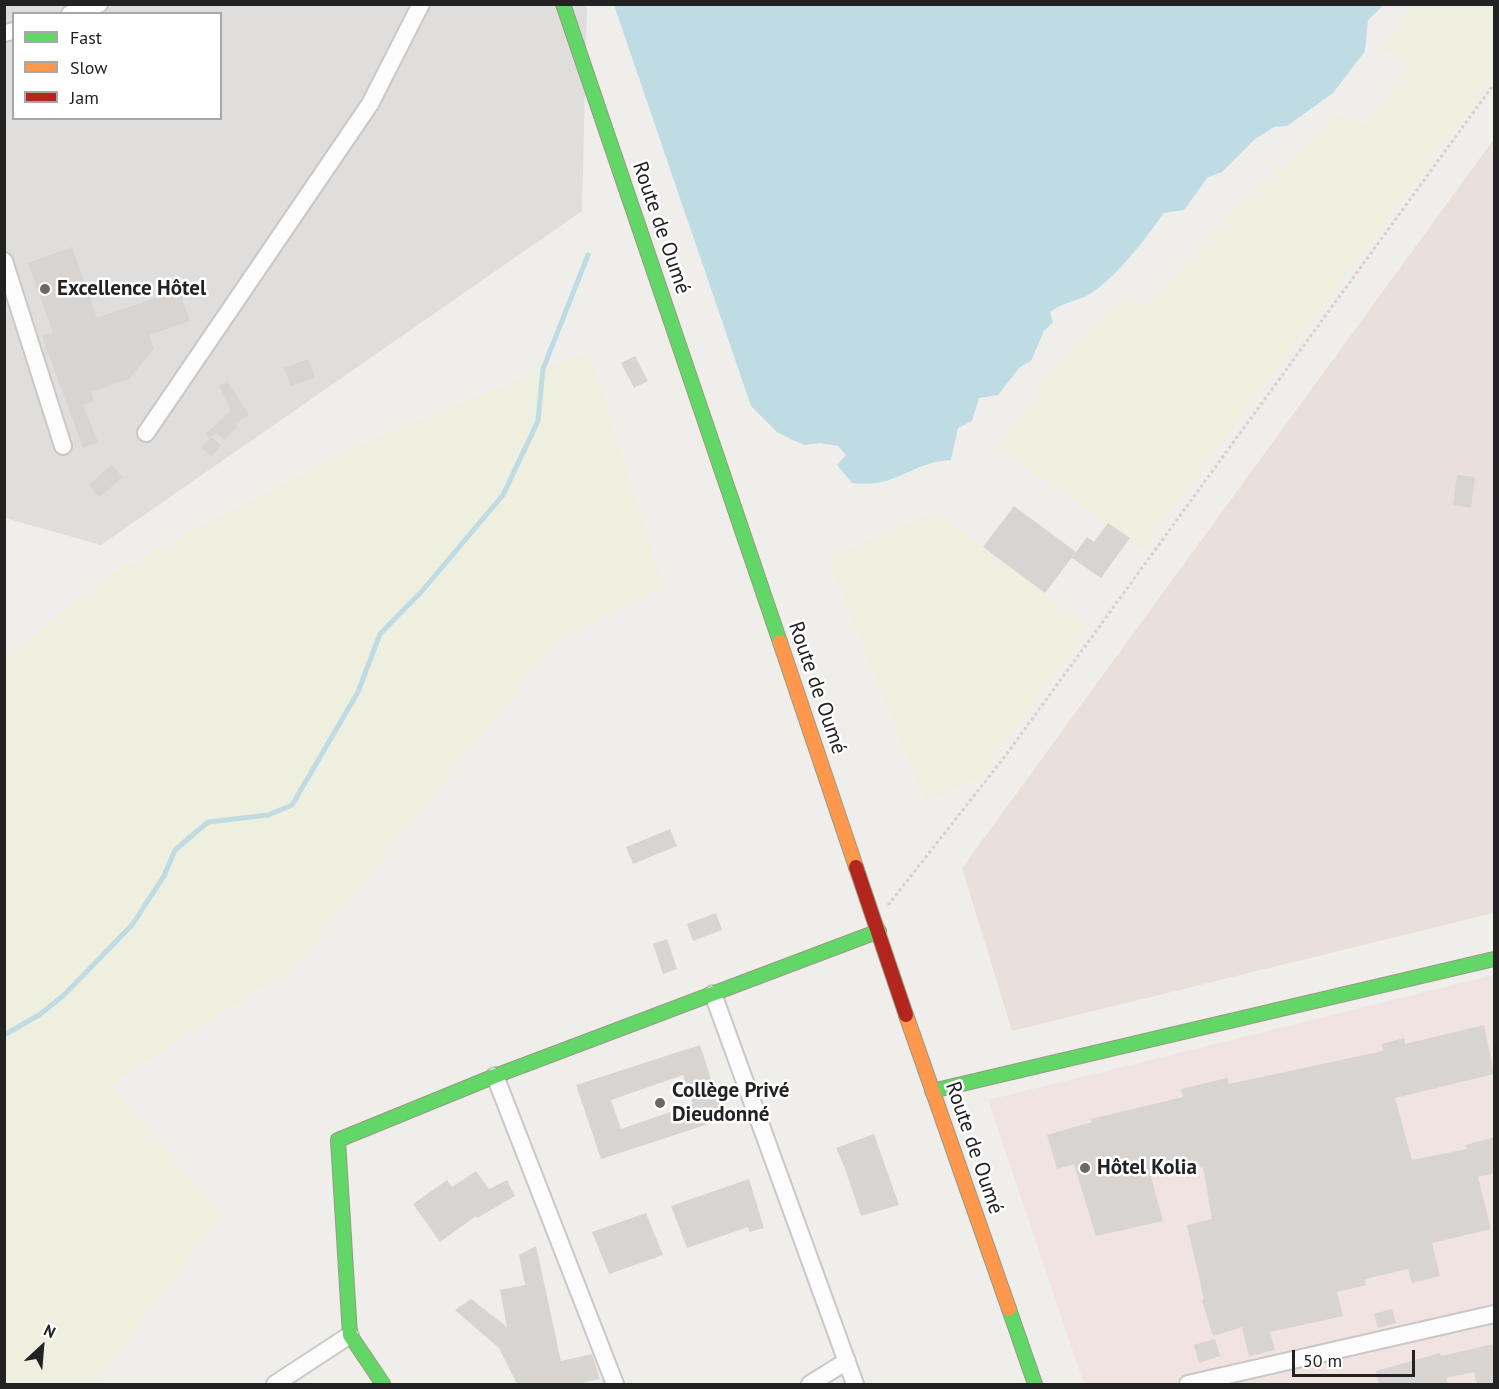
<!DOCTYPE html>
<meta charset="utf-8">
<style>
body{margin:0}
#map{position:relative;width:1499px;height:1389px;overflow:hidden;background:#f0eeeb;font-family:"PT Sans",sans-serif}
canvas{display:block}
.frame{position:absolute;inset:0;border:6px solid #222;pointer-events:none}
.legend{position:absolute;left:12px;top:12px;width:210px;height:108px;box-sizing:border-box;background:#fff;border:2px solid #a7a7a7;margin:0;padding:8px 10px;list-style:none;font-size:18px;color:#222}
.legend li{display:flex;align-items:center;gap:12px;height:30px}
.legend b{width:30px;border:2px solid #a7a7a7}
.north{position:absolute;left:12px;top:1317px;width:60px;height:60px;-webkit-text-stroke:4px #fff;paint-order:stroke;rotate:26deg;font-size:16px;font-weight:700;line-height:24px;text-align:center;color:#222}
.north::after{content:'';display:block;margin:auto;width:21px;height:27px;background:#222;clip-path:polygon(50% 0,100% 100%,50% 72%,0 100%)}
.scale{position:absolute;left:1292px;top:1350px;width:123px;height:27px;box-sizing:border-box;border:3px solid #222;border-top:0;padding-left:8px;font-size:18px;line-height:21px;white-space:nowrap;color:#222;-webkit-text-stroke:4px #fff;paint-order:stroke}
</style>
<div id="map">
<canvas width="1499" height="1389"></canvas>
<div class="frame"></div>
<ul class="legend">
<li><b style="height:8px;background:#63d668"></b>Fast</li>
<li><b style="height:8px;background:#ff974d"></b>Slow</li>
<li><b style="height:8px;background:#b3261e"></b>Jam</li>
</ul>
<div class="north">N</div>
<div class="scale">50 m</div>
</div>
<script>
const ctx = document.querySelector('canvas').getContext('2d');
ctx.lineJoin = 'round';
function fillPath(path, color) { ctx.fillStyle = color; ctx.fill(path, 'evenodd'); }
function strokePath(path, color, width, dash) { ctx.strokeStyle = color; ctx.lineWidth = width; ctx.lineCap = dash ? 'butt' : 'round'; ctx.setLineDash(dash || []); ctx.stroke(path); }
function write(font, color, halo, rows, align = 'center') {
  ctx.font = font + ' "PT Sans",sans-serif'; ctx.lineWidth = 5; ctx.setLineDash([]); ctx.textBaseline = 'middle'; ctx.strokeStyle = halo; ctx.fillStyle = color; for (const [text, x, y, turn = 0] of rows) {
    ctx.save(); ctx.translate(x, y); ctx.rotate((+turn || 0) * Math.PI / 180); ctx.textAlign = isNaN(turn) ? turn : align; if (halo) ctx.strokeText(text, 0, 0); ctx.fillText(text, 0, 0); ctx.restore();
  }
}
fillPath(new Path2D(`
 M4 5H587L582 211 101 545 5 518ZM14 14H220V118H14Z`), '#dfdedc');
fillPath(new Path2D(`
 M1494 975V1384H1084L988 1100Z`), '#f1e3e1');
fillPath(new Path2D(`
 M1494 139V913L1012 1031 962 868Z`), '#eae0db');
fillPath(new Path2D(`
 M1412 5H1494V77L1142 549 998 446 1070 350 1122 297 1144 307 1225 220 1337 114 1366 125 1409 65 1383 49Z
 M589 351 664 587 555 643 297 965 110 1085 222 1214 95 1384H5V658L114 572 356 446Z
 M933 512 1089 626 981 777 925 802 828 558Z`), '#efefdf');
fillPath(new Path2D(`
 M614 5V4L1384 5 1368 20 1365 51 1333 93 1287 126 1274 127 1255 139 1222 172 1208 177 1184 210 1164 213C1144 240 1114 282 1084 297 1072 302 1061 304 1050 312L1053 322 1044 331 1031 361 1020 367 998 395 979 398 972 421 958 428 951 460C911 462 896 489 852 483L837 465 846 455 838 446 820 443 805 445 793 440 777 432 751 406Z`), '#bfdbe3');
strokePath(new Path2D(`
 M4 1035 39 1015 63 996 132 925 164 876 175 850 208 822 268 815 292 805 358 692 380 634 422 591 503 495 538 421 543 369 588 255`), '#bfdbe3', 5);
fillPath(new Path2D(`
 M72 247 97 318 179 290 190 321 149 335 154 349 129 379 91 392 94 401 83 405 98 442 83 448 42 336 53 332 28 263Z
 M635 356 648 381 634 388 621 363Z
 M308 359 315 377 291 386 284 368Z
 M227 381 249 415 235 423 238 426 224 440 217 433 209 438 206 434 231 410 219 386Z
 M212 437 221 446 211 456 201 447Z
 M111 465 123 477 99 497 89 485Z
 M1457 475 1475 477 1471 508 1453 505Z
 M1014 506 1076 552 1045 593 983 547Z
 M1108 523 1130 538 1101 578 1072 558 1087 537 1094 542Z
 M670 829 677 846 633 864 626 847Z
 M716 913 722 930 693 941 687 924Z
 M667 939 677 969 663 974 653 944Z
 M1484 1025 1494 1074 1395 1098 1412 1160 1467 1149 1466 1145 1494 1137V1173L1478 1177 1491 1229 1432 1243 1440 1276 1412 1283 1408 1269 1365 1279 1366 1285 1337 1292 1343 1316 1270 1332 1275 1350 1249 1356 1242 1327 1213 1336 1202 1300 1204 1299 1187 1225 1212 1219 1203 1167 1200 1168 1199 1164 1151 1177 1163 1221 1096 1236 1074 1164 1057 1169 1047 1135 1092 1122 1091 1119 1183 1097 1181 1089 1227 1078 1229 1084 1383 1051 1382 1044 1404 1038 1405 1044Z
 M700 1045 724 1119 601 1159 576 1085ZM683 1075 693 1104 621 1129 611 1100Z
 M874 1134 899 1205 861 1216 844 1166 836 1148Z
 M476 1171 489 1189 507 1180 515 1196 477 1218 476 1216 440 1242 413 1204 447 1180 452 1187Z
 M749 1179 764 1228 749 1232 748 1227 687 1248 671 1206Z
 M646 1213 663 1255 609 1274 592 1232Z
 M536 1246 561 1361 592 1354 600 1379 577 1384H517L499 1348 455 1310 471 1299 507 1327 500 1290 525 1285 519 1255Z
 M1392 1309 1396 1323 1378 1328 1374 1314Z
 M1215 1339 1220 1356 1199 1363 1194 1345Z
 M1494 1344V1384H1477L1474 1372 1446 1378 1448 1384H1379L1376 1371 1440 1353 1441 1356Z`), '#d7d4d2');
const street = new Path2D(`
 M70 14 99 4
 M4 33 14 31
 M4 261 63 446
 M146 433 370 104 421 4
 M713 994 855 1384
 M495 1076 615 1384
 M275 1384 350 1335
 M810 1384 847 1361
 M1188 1384 1494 1314`);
const fast = new Path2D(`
 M563 4 780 642
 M932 1091 1494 959
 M1009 1309 1035 1384
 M383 1384 350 1335 338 1140 495 1076 879 931`);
const slow = new Path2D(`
 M780 642 856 867
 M906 1015 1009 1309`);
const jam = new Path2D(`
 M856 867 906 1015`);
strokePath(street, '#c9c8c7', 20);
strokePath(fast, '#999a82', 16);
strokePath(slow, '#999a82', 16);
strokePath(jam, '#999a82', 16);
strokePath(new Path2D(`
 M888 905 1003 759 1494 84`), '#dccecd', 3, [3, 3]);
strokePath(street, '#fdfcfc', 16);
strokePath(fast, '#63d668', 14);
strokePath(slow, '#ff974d', 14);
strokePath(jam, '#b3261e', 14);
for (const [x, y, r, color] of [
 [45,289,6,"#6a6968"],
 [660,1103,6,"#6a6968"],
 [1085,1168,6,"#6a6968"]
]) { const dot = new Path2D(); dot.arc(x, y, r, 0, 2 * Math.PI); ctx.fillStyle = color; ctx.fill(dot); strokePath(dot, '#fff', 2); }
write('21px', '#222', '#fff', [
 ["Route de Oumé",661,228,71],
 ["Route de Oumé",817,688,71],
 ["Route de Oumé",974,1148,71]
]);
write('bold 21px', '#222', '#fff', [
 ["Excellence Hôtel",57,289],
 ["Collège Privé",672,1091],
 ["Dieudonné",672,1115],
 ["Hôtel Kolia",1097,1168]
], 'left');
</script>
